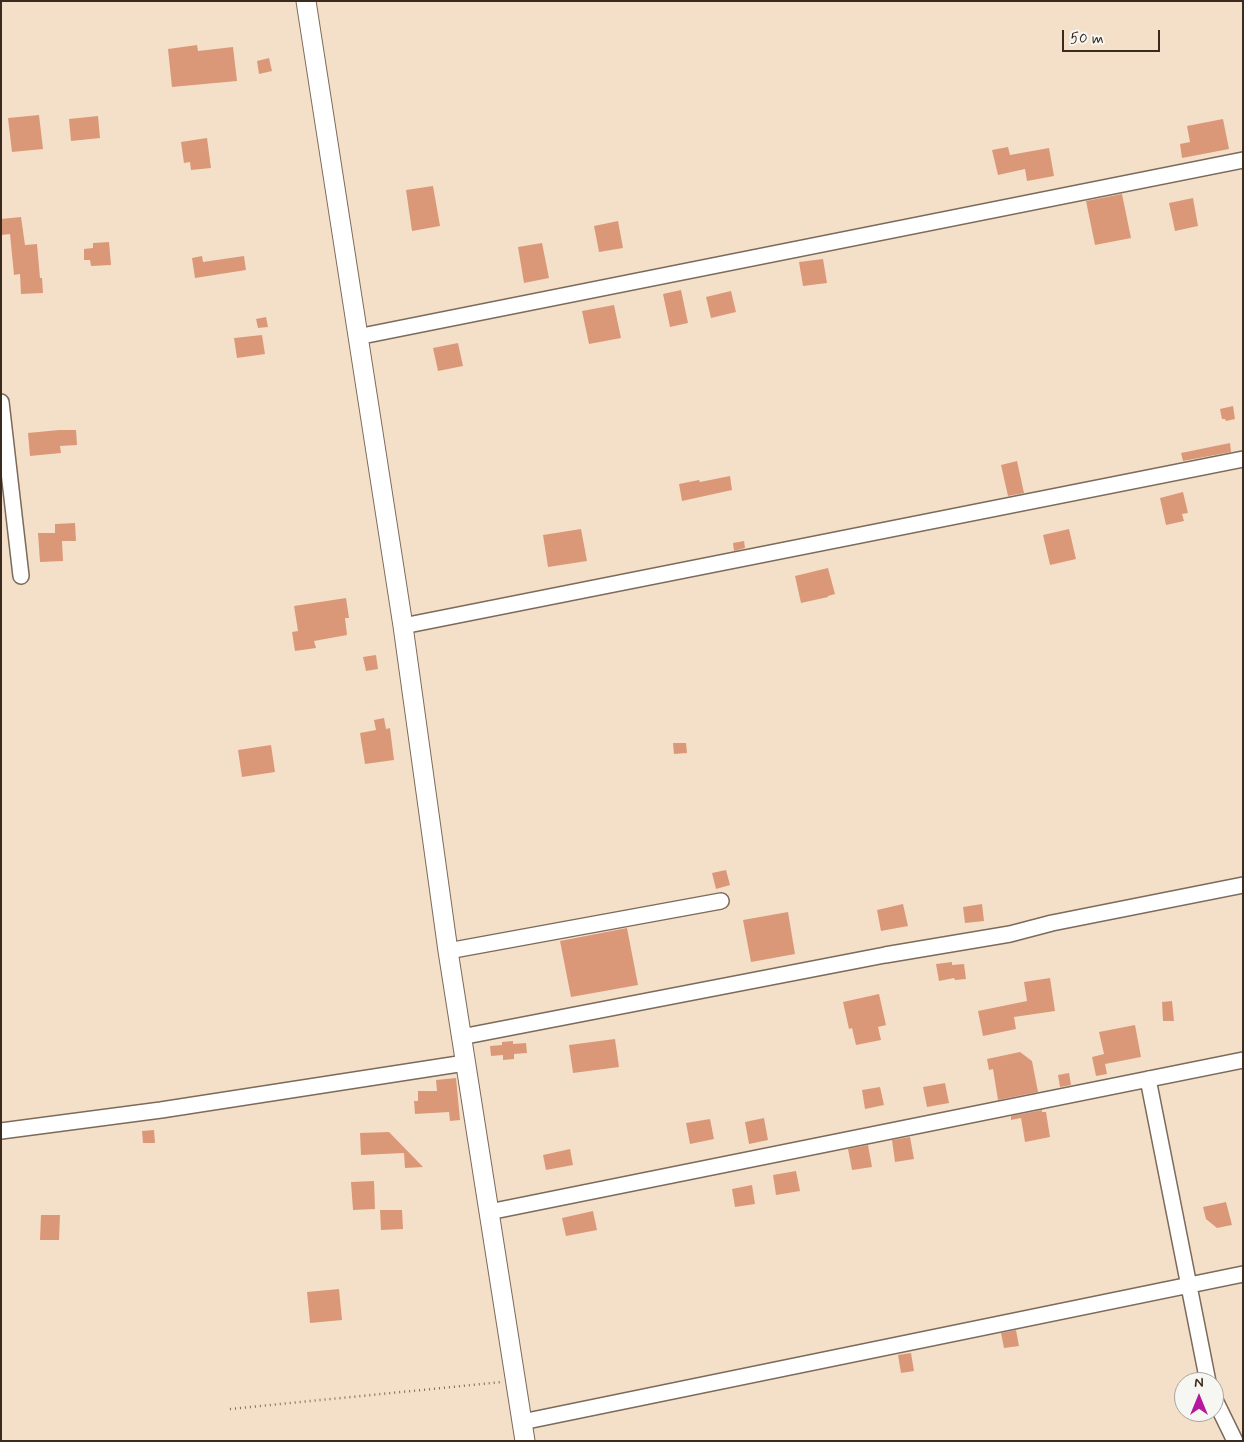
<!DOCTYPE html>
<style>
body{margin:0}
#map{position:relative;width:1244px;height:1442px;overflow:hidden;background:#f4e0c9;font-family:Mynerve,sans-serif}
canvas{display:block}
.frame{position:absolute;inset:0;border:2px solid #3b2a1e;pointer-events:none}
.north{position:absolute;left:1174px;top:1372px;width:50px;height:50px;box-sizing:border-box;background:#f6f6f2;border:1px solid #aba49d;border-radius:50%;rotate:0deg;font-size:14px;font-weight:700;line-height:20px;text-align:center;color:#3b2a1e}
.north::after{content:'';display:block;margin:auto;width:18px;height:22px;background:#b5179e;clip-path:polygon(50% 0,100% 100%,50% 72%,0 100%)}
.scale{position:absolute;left:1062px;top:30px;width:98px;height:22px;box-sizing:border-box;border:2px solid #3b2a1e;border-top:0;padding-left:6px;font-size:15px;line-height:18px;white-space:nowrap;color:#3b2a1e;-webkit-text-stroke:4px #f6f6f2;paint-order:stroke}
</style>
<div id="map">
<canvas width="1244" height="1442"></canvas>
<div class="frame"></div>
<div class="north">N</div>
<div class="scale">50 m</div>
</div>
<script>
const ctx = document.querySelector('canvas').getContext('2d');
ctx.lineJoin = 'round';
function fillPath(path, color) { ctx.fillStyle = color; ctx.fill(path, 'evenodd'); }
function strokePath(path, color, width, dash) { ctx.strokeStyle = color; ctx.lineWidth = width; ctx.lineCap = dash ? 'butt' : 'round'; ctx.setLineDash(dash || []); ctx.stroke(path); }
fillPath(new Path2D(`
 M197 45 198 51 233 47 237 81 172 87 168 49Z
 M269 58 272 71 259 74 257 61Z
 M39 115 43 149 12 152 8 118Z
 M98 116 100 138 71 141 69 119Z
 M1223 119 1229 149 1182 158 1180 144 1190 142 1187 126Z
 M207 138 211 168 191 170 190 162 184 163 181 142Z
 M1008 147 1010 155 1049 148 1054 176 1027 181 1025 169 998 175 992 150Z
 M433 186 440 226 412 231 406 190Z
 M1122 194 1131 238 1095 245 1086 201Z
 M1193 198 1198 226 1175 231 1169 203Z
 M21 217 25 245 37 244 40 278H42L43 293 21 294 20 274 14 275 10 234 1 235V219Z
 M618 221 623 248 599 252 594 226Z
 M109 242 111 265 91 266 90 260H84V249L93 248V243Z
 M542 243 549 278 524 283 518 247Z
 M202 256 203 262 244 256 246 270 195 278 192 258Z
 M823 259 827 283 803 286 799 262Z
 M681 290 688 323 670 327 663 294Z
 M731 291 736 312 711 318 706 297Z
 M614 305 621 338 589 344 582 311Z
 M266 317 268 327 258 328 256 319Z
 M262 335 265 354 237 358 234 338Z
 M458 343 463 366 438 371 433 348Z
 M1233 406 1235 419 1226 421 1225 419H1222L1220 409Z
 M59 430H76L77 445 60 446 61 453 30 456 28 433Z
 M1230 443 1231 452 1183 461 1181 453Z
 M1017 461 1024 493 1008 496 1001 465Z
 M730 476 732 490 682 501 679 484 699 480 700 482Z
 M1183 492 1188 513 1182 514 1184 521 1166 525 1160 498Z
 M75 523 76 541H62L63 561 40 562 38 533H55V524Z
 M581 529 587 561 548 567 543 535Z
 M1069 529 1076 559 1050 565 1043 535Z
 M744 541 745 548 734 551 733 543Z
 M828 568 835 594 828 596V597L801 603 795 576Z
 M346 598 349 618H345L347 635 314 641 316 648 295 651 292 632 298 631 294 606Z
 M376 655 378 669 366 671 363 657Z
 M384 718 386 729 390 728 394 760 365 764 360 733 376 730 374 720Z
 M673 743H686L687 753 674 754Z
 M271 745 275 772 242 777 238 750Z
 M726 870 730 885 716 889 712 873Z
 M903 904 908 926 881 931 877 910Z
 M982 904 984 921 965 923 963 907Z
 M788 912 795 954 751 962 743 920Z
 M627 928 638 985 571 997 560 941Z
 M952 962V965L964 964 966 979 955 980 954 978 939 981 936 964Z
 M1050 978 1055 1011 1014 1017 1016 1029 983 1036 978 1011 1027 1001 1024 982Z
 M879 994 886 1025 878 1027 881 1040 856 1045 852 1028 849 1029 843 1002Z
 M1172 1001 1174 1021H1163L1162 1002Z
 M1135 1025 1141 1057 1105 1064 1107 1074 1096 1076 1092 1057 1104 1054 1099 1032Z
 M615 1039 619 1067 573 1073 569 1045Z
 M513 1041V1044L526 1043 527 1053 514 1054V1059L503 1060V1055L491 1056 490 1046 502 1045V1042Z
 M1020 1052 1032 1061 1038 1092 998 1100 993 1069 989 1070 987 1059Z
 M1069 1073 1071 1085 1060 1087 1058 1075Z
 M456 1078 460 1120 450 1121 449 1112 415 1114 414 1101H418V1091H437L436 1080Z
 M945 1083 949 1103 927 1107 923 1087Z
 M880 1087 884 1105 865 1109 862 1090Z
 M1042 1110V1112H1046L1050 1137 1025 1142 1021 1118 1011 1120V1116Z
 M764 1118 768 1140 749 1144 745 1122Z
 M710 1119 714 1139 690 1144 686 1123Z
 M154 1130 155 1143H143L142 1131Z
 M389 1132 390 1133 423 1167 405 1168 404 1153 361 1155 360 1133Z
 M910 1137 914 1159 895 1162 892 1140Z
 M868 1145 872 1167 852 1170 848 1149Z
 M570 1149 573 1165 546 1170 543 1155Z
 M796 1171 800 1191 776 1195 773 1175Z
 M374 1181 375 1209 353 1210 351 1182Z
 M752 1185 755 1204 735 1207 732 1189Z
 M1226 1202 1232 1225 1217 1228 1206 1219 1203 1207Z
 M380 1210H402L403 1229 381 1230Z
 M593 1211 597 1230 566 1236 562 1218Z
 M41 1215H60L59 1240H40Z
 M339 1289 342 1320 310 1323 307 1292Z
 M1016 1330 1019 1346 1004 1348 1001 1333Z
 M911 1353 914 1371 901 1373 898 1355Z`), '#db9878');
const minor = new Path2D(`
 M357 337 1243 160
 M1 402 21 576
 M403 626 1243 459
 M448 951 721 901
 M461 1037 885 955 1010 934 1052 923 1243 885
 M1148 1079 1208 1382
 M1 1131 161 1110 465 1063
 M489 1212 1243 1060
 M1214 1398 1235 1441
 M522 1422 1243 1274`);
const tertiary = new Path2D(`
 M306 1 403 626 448 951 525 1441`);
strokePath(minor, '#7c6a5a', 18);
strokePath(tertiary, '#7c6a5a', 21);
strokePath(new Path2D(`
 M230 1409 502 1382`), '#7c6a5a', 2.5, [1, 4]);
strokePath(minor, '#fff', 15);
strokePath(tertiary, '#fff', 19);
</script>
